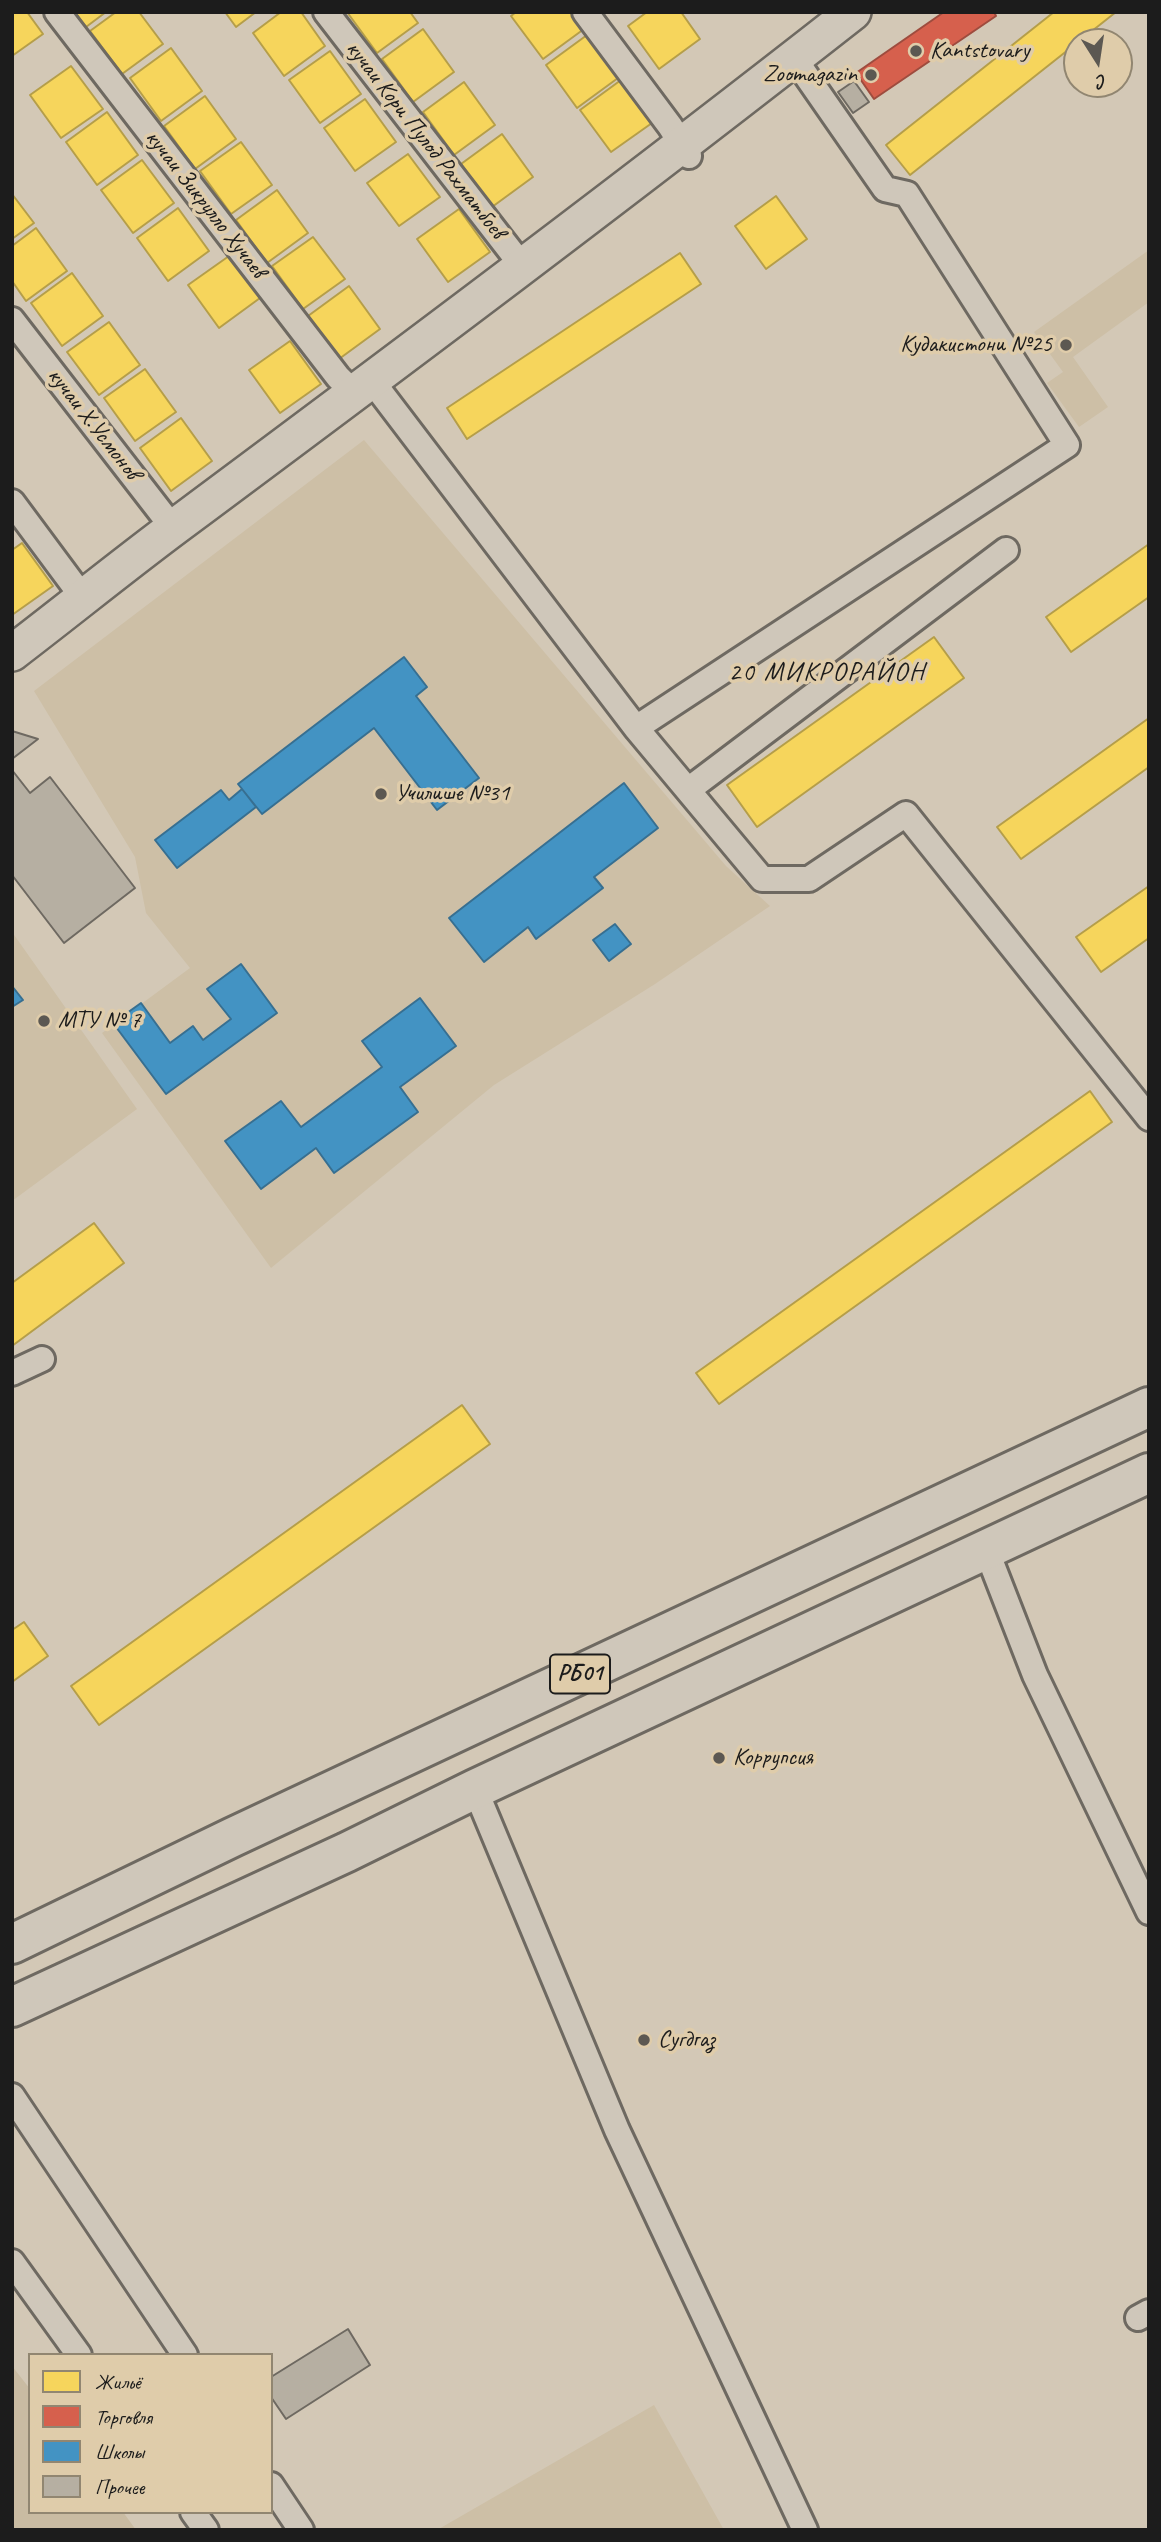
<!DOCTYPE html>
<meta charset="utf-8">
<style>
body{margin:0}
#map{position:relative;width:1161px;height:2542px;overflow:hidden;background:#d3c8b6;font-family:Caveat,sans-serif}
canvas{display:block}
.frame{position:absolute;inset:0;border:14px solid #1c1c1c;pointer-events:none}
.legend{position:absolute;left:28px;top:2353px;width:245px;height:161px;box-sizing:border-box;background:#dfccaa;border:2px solid #918671;margin:0;padding:9px 12px;list-style:none;font-size:21px;color:#1c1c1c}
.legend li{display:flex;align-items:center;gap:14px;height:35px}
.legend b{width:35px;border:2px solid #918671}
.north{position:absolute;left:1063px;top:28px;width:70px;height:70px;box-sizing:border-box;background:#dfccaa;border:2px solid #918671;border-radius:50%;rotate:168deg;font-size:19px;font-weight:700;line-height:28px;text-align:center;color:#1c1c1c}
.north::after{content:'';display:block;margin:auto;width:24px;height:32px;background:#5c5852;clip-path:polygon(50% 0,100% 100%,50% 72%,0 100%)}
</style>
<div id="map">
<canvas width="1161" height="2542"></canvas>
<div class="frame"></div>
<ul class="legend">
<li><b style="height:19px;background:#f6d55c"></b>Жильё</li>
<li><b style="height:19px;background:#d6604d"></b>Торговля</li>
<li><b style="height:19px;background:#4393c3"></b>Школы</li>
<li><b style="height:19px;background:#b6afa2"></b>Прочее</li>
</ul>
<div class="north">С</div>
</div>
<script>
const ctx = document.querySelector('canvas').getContext('2d');
ctx.lineJoin = 'round';
function fillPath(path, color) { ctx.fillStyle = color; ctx.fill(path, 'evenodd'); }
function strokePath(path, color, width, dash) { ctx.strokeStyle = color; ctx.lineWidth = width; ctx.lineCap = dash ? 'butt' : 'round'; ctx.setLineDash(dash || []); ctx.stroke(path); }
function write(font, color, halo, rows, align = 'center') {
  ctx.font = font + ' Caveat,sans-serif'; ctx.lineWidth = 7; ctx.setLineDash([]); ctx.textBaseline = 'middle'; ctx.strokeStyle = halo; ctx.fillStyle = color; for (const [text, x, y, turn = 0] of rows) {
    ctx.save(); ctx.translate(x, y); ctx.rotate((+turn || 0) * Math.PI / 180); ctx.textAlign = isNaN(turn) ? turn : align; if (halo) ctx.strokeText(text, 0, 0); ctx.fillText(text, 0, 0); ctx.restore();
  }
}
fillPath(new Path2D(`
 M1149 250V302L1073 357 1108 407 1079 427 1047 383 1063 372 1034 332Z
 M364 440 726 866 770 906 655 984 494 1085 271 1268 102 1033 190 968 146 913 135 857 34 691Z
 M12 932 137 1109 12 1201Z
 M654 2405 724 2530H437Z`), '#cdbfa6');
fillPath(new Path2D(`
 M12 2366 30 2389V2512H123L136 2530H12Z`), '#c9bba2');
const homes = new Path2D(`
 M12 12H27L43 34 12 56Z
 M75 12H106L86 27Z
 M116 12H139L163 44 122 74 90 31Z
 M225 12H256L236 27Z
 M281 12H301L325 46 284 76 253 33Z
 M347 12H410L418 23 377 53Z
 M516 12H571L584 29 543 59 511 16Z
 M647 12H681L700 39 659 69 628 26Z
 M1054 12H1116L910 175 886 145Z
 M423 29 454 72 413 102 382 59Z
 M587 35 618 78 577 108 546 65Z
 M171 48 202 91 161 121 130 78Z
 M330 51 361 94 320 123 289 80Z
 M71 66 103 109 61 138 30 95Z
 M621 80 652 123 611 152 580 110Z
 M464 82 495 125 454 155 423 112Z
 M205 96 236 139 195 169 164 126Z
 M365 99 396 142 355 171 324 128Z
 M107 112 138 155 97 185 66 142Z
 M502 134 533 177 492 207 461 164Z
 M241 142 272 185 231 214 200 171Z
 M408 154 440 197 399 226 367 183Z
 M142 160 174 203 133 233 101 190Z
 M277 190 308 233 267 263 236 220Z
 M12 194 34 223 12 239Z
 M776 196 807 239 766 269 735 226Z
 M178 208 209 251 168 281 137 238Z
 M459 209 490 252 448 282 417 239Z
 M36 228 67 271 26 301 12 281V246Z
 M313 237 345 279 303 309 272 266Z
 M680 253 701 284 467 439 447 408Z
 M229 256 260 298 219 328 188 285Z
 M72 273 103 316 62 346 31 303Z
 M349 286 380 329 339 359 308 316Z
 M109 322 140 365 99 395 67 352Z
 M290 341 321 384 280 413 249 370Z
 M145 369 176 412 135 441 104 398Z
 M181 418 212 461 171 491 140 448Z
 M22 543 53 586 12 615V550Z
 M1149 544V597L1071 652 1046 617Z
 M934 637 964 678 757 827 727 785Z
 M1149 718V767L1021 859 997 827Z
 M1149 886V938L1101 972 1076 937Z
 M1090 1091 1112 1122 719 1404 696 1373Z
 M94 1223 124 1263 12 1346V1283Z
 M462 1405 490 1444 99 1725 71 1686Z
 M24 1622 48 1656 12 1682V1630Z`);
fillPath(homes, '#f6d55c');
strokePath(homes, '#b59e49', 2);
const shops = new Path2D(`
 M944 12H994L996 16 874 99 856 73Z`);
fillPath(shops, '#d6604d');
strokePath(shops, '#9e4c3e', 2);
const schools = new Path2D(`
 M404 657 427 687 416 696 479 778 437 810 374 728 262 814 238 784Z
 M624 783 658 828 594 877 603 888 536 939 528 927 484 962 449 918Z
 M242 789 256 807 177 868 155 840 221 790 229 800Z
 M615 924 631 944 609 961 593 940Z
 M241 964 277 1013 166 1094 113 1023 141 1003 170 1043 193 1026 203 1040 231 1019 207 989Z
 M12 986 23 1000 12 1007Z
 M420 998 456 1046 400 1087 418 1112 334 1173 316 1148 261 1189 225 1141 281 1101 301 1127 382 1067 362 1041Z`);
fillPath(schools, '#4393c3');
strokePath(schools, '#376f91', 2);
const building = new Path2D(`
 M854 81 869 102 853 113 838 92Z
 M12 731 38 739 12 759Z
 M12 770 30 793 50 777 135 888 64 943 12 875Z
 M348 2329 370 2365 286 2419 271 2397V2377Z`);
fillPath(building, '#b6afa2');
strokePath(building, '#6e6961', 2);
const minor = new Path2D(`
 M57 12 338 377 355 394
 M326 12 523 267
 M585 12 670 126 689 156
 M12 320 173 528
 M372 381 636 728 762 879H809L906 814 1149 1118
 M12 502 84 599
 M636 728 1067 445 907 194 885 189 794 58
 M688 790 1006 550
 M12 1373 42 1359
 M986 1549 1035 1675 1149 1912
 M475 1789 617 2130 805 2530
 M12 2096 185 2355
 M12 2262 79 2355
 M1138 2318 1149 2312
 M271 2485 301 2530
 M193 2512 206 2530`);
const secondary = new Path2D(`
 M12 653C67 611 121 567 176 526 403 357 630 187 853 12`);
const trunk = new Path2D(`
 M12 1944 233 1837 1149 1407
 M12 2007 347 1852 475 1789 1149 1473`);
strokePath(minor, '#6e6961', 30);
strokePath(secondary, '#6e6961', 40);
strokePath(trunk, '#6e6961', 44);
strokePath(minor, '#cfc7ba', 24);
strokePath(secondary, '#cfc7ba', 35);
strokePath(trunk, '#cfc7ba', 38);
for (const [x, y, r, color] of [
 [916,51,7,"#5c5852"],
 [871,75,7,"#5c5852"],
 [1066,345,7,"#5c5852"],
 [381,794,7,"#5c5852"],
 [44,1021,7,"#5c5852"],
 [719,1758,7,"#5c5852"],
 [644,2040,7,"#5c5852"]
]) { const dot = new Path2D(); dot.arc(x, y, r, 0, 2 * Math.PI); ctx.fillStyle = color; ctx.fill(dot); strokePath(dot, '#dfccaa', 2.5); }
for (const [x, y, w] of [
 [580,1674,60]
]) { const box = new Path2D(); box.roundRect(x - w / 2, y - 19.5, w, 39, 5); ctx.fillStyle = '#dfccaa'; ctx.fill(box); strokePath(box, '#1c1c1c', 2); }
write('bold 23px', '#1c1c1c', null, [
 ["РБ01",580,1674]
]);
write('24px', '#1c1c1c', '#dfccaa', [
 ["Kantstovary",930,51],
 ["Zoomagazin",857,75,"right"],
 ["Кудакистони №25",1052,345,"right"],
 ["Училише №31",395,794],
 ["МТУ № 7",58,1021],
 ["Коррупсия",733,1758],
 ["Сугдгаз",658,2040]
], 'left');
write('24px', '#1c1c1c', '#dfccaa', [
 ["кучаи Кори Пулод Рахматбоев",425,140,52],
 ["кучаи Зикрулло Хучаев",205,204,52],
 ["кучаи Х.Усмонов",93,424,52]
]);
ctx.letterSpacing = '2px';
write('26px', '#1c1c1c', '#dfccaa', [
 ["20 МИКРОРАЙОН",827,673]
]);
ctx.letterSpacing = '0px';
</script>
